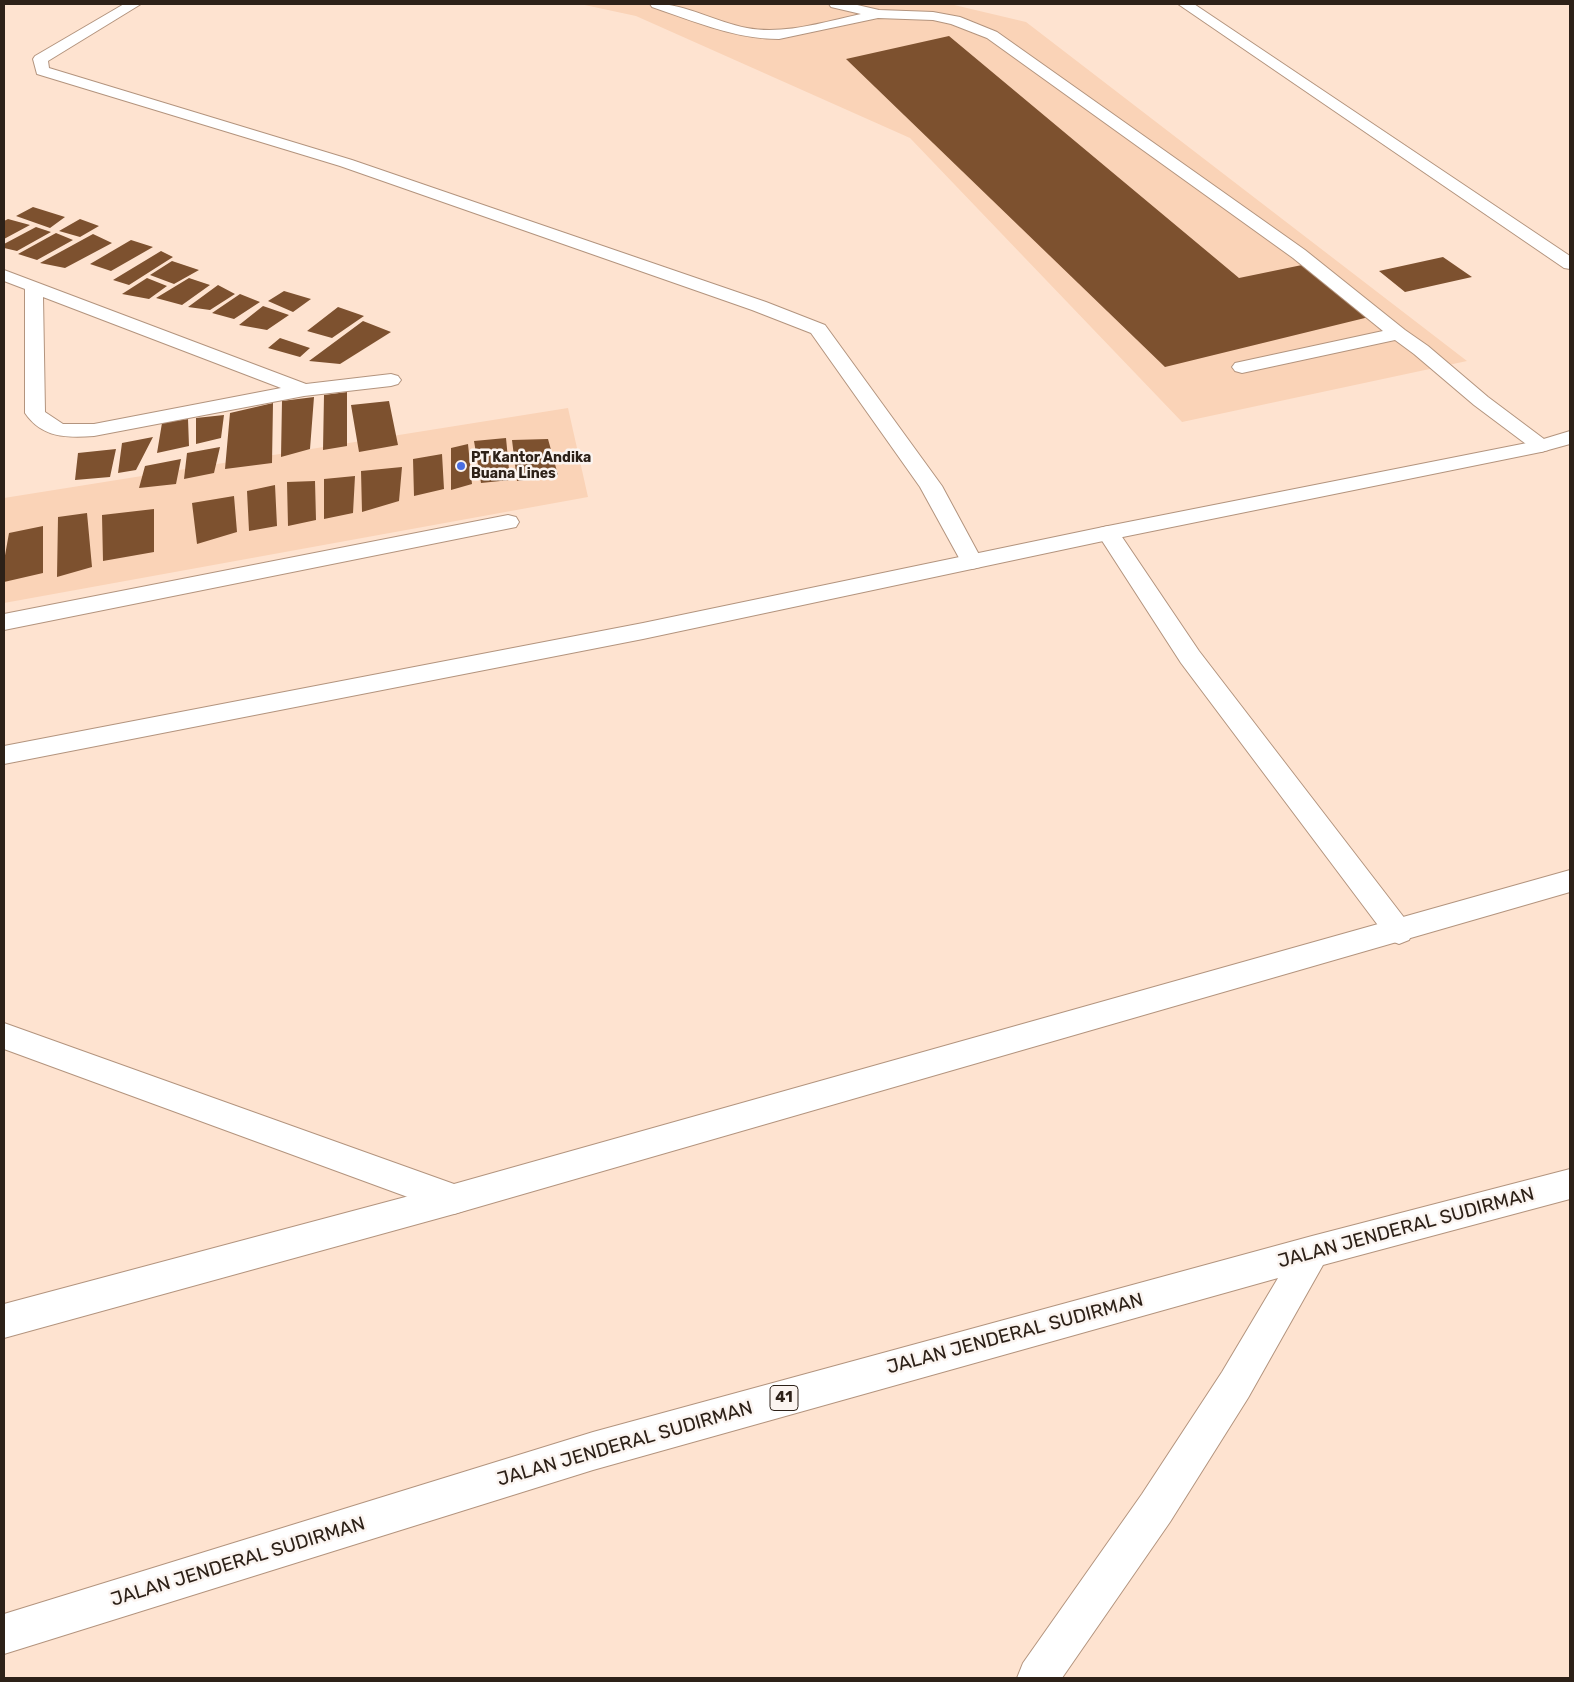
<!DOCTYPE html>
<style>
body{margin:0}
#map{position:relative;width:1574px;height:1682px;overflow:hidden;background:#fee3d0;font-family:Rubik,sans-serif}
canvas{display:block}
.frame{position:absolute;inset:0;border:5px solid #2d2118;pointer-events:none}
</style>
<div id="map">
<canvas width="1574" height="1682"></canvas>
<div class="frame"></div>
</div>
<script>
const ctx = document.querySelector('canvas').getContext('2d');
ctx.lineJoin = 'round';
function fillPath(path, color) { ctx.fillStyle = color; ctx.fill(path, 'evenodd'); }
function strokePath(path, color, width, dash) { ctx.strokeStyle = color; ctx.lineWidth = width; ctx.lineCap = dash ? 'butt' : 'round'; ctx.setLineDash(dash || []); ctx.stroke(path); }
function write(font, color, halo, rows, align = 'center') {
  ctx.font = font + ' Rubik,sans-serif'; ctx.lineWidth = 5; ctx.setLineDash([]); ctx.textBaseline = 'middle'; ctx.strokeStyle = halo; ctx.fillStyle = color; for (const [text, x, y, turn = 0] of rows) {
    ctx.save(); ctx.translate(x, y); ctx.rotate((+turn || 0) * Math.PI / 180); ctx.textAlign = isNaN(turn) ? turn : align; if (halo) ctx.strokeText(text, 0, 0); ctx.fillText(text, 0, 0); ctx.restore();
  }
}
fillPath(new Path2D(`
 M580 4H950L1026 22 1467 361 1182 422 910 138 636 16Z
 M568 408 588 497 4 603V498Z`), '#fad3b7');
fillPath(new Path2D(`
 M949 36 1239 278 1302 265 1369 317 1165 367 846 59Z
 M33 207 65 217 50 228 16 216Z
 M8 219 30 225 4 239V221Z
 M80 219 99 226 80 237 59 231Z
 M36 227 51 232 17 251 4 248V244Z
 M56 233 73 240 37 260 18 254Z
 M93 234 112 243 65 268 40 263Z
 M131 240 153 247 111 271 90 264Z
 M161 251 173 257 129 285 113 280Z
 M1443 257 1472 277 1405 292 1379 271Z
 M172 261 199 270 174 284 150 275Z
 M147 278 167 286 149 299 122 294Z
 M189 278 210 285 182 305 156 298Z
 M218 285 235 294 210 310 188 307Z
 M284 291 311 299 293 312 268 301Z
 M240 294 260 302 234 319 212 313Z
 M263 306 289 315 267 330 239 325Z
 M338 307 364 316 332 338 307 331Z
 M363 321 391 332 340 364 309 361Z
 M280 338 310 348 300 357 268 348Z
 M347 392V446L323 450 324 395Z
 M314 397 310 449 281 457 282 401Z
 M389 401 398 445 359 452 351 405Z
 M273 403 272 463 225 469 230 413Z
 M224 415 221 438 196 444V418Z
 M188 419 189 446 157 453 162 423Z
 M153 437 136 470 118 473 122 443Z
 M506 438 510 480 481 483 474 441Z
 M548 439 558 475 517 481 512 440Z
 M468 444 472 484 451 490V448Z
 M220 447 214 473 184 479 187 453Z
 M116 449 110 477 75 480 78 453Z
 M442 454 444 489 414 496 413 459Z
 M181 459 176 484 139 488 145 466Z
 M402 467 399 501 362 512 361 471Z
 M355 476 353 513 324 519V479Z
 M315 481 316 520 288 526 287 482Z
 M275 485 277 526 249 531 247 491Z
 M234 496 237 532 197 544 192 503Z
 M154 509V552L103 561 102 515Z
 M87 513 92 567 57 577 58 517Z
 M43 526V573L4 582V561L9 533Z`), '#7d512f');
const service = new Path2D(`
 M124 4H141L48 61 49 68 352 160 766 302 825 325 942 486 983 562 980 567 972 569 964 567 920 487 811 333 752 310 340 166 37 74 33 59 35 56Z
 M650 4C683 2 714 22 747 28 784 35 824 22 861 14L831 7 829 4H853L879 10 933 12 960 17 997 32 1305 250 1405 330 1428 346 1488 397 1548 442 1552 446 1548 450 1541 452 1534 450 1474 405 1414 354 1395 340 1242 373 1235 371 1232 367 1235 363 1383 331 1293 258 987 38 951 24 933 20 878 18 779 39C734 39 694 21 652 7Z
 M1178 4H1194L1570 256V269L1564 268Z
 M508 515 516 517 519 522 516 527 4 630V614Z`);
const minor = new Path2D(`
 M4 270 306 384 391 374 398 376 401 380 398 384 391 386 304 396 94 436C67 438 42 438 25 413V289L4 281ZM43 297 281 388 94 424H63L45 412Z
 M1108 526 1116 528 1199 651 1409 924 1413 932 1409 940 1399 944 1389 940 1181 663 1097 533 1100 528Z
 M4 1023 454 1184 466 1188 471 1199 466 1210 454 1214 4 1049Z`);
const tertiary = new Path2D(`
 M1570 431V444L1541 452 1108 540 643 639 4 764V746L643 623 1108 526 1537 441Z`);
const trunk = new Path2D(`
 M1570 870V892L454 1214 4 1338V1304L454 1184Z
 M1570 1169V1199L1323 1265 1248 1398 1170 1522 1062 1678H1017L1023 1663 1142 1494 1222 1372 1278 1278 593 1470 4 1654V1614L593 1432 1312 1236Z`);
strokePath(service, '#b3947e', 2);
strokePath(minor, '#b3947e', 2);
strokePath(tertiary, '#b3947e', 2);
strokePath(trunk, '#b3947e', 2);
fillPath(service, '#fff');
fillPath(minor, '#fff');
fillPath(tertiary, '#fff');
fillPath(trunk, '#fff');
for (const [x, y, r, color] of [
 [461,466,5,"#4a6ee1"]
]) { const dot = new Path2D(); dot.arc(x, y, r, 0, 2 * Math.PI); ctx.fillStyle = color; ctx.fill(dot); strokePath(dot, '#fbf4f0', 2); }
write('bold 14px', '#2d2118', '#fbf4f0', [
 ["PT Kantor Andika",471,458],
 ["Buana Lines",471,474]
], 'left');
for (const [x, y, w] of [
 [784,1398,28]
]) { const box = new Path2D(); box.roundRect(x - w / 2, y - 12.5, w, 25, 4); ctx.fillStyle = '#fbf4f0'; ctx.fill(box); strokePath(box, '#2d2118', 1); }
write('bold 15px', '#2d2118', null, [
 ["41",784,1398]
]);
write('19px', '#2d2118', '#fbf4f0', [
 ["JALAN JENDERAL SUDIRMAN",1406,1228,-15],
 ["JALAN JENDERAL SUDIRMAN",1015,1334,-15],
 ["JALAN JENDERAL SUDIRMAN",625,1444,-16],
 ["JALAN JENDERAL SUDIRMAN",238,1562,-17]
]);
</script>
